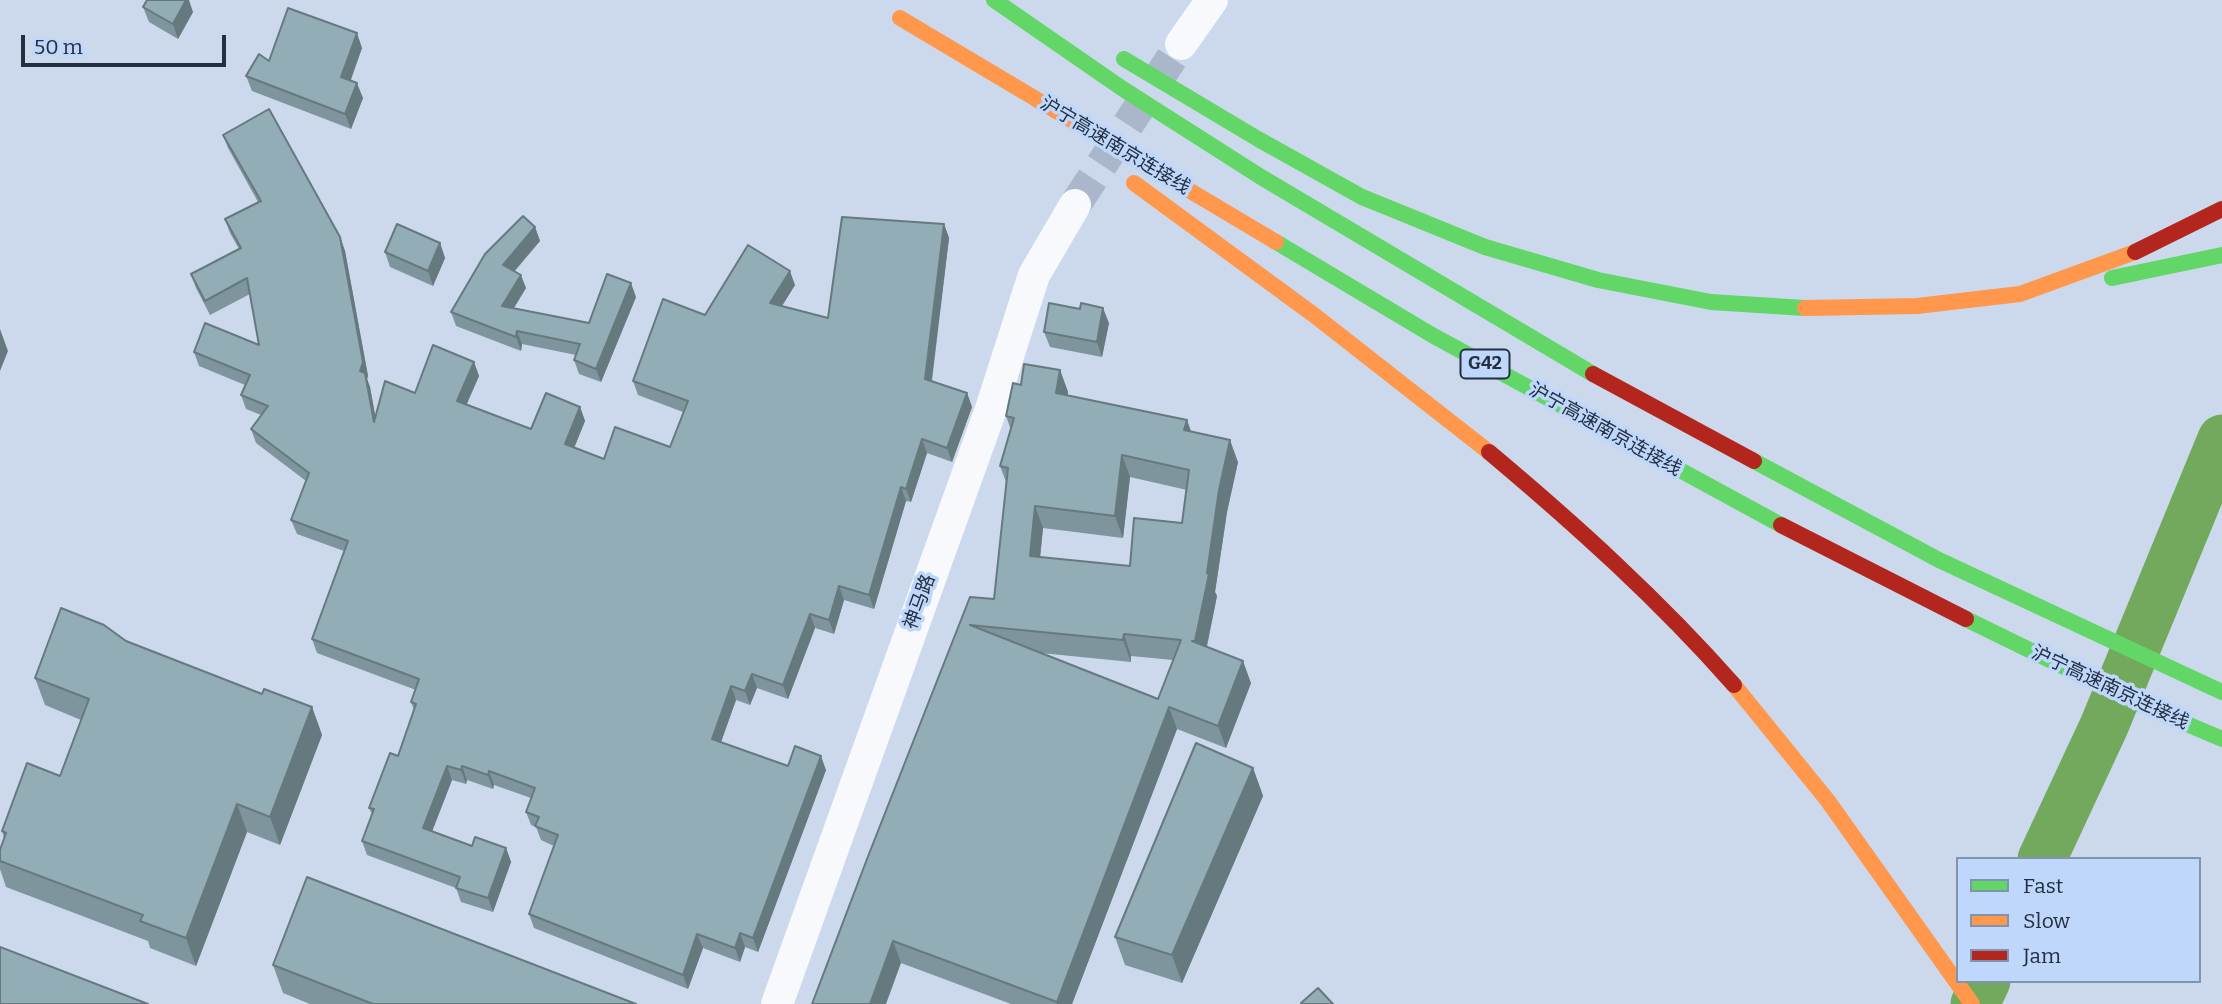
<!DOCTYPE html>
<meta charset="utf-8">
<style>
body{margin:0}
#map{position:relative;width:2222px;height:1004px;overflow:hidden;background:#ccd9ed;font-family:Bitter,serif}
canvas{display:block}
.legend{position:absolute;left:1956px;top:857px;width:245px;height:126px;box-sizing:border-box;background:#bed7fa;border:2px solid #8094b0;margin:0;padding:9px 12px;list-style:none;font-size:21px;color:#232f40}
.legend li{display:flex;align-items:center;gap:14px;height:35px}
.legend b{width:35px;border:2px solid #8094b0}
.scale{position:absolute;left:21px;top:35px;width:205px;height:32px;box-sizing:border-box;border:4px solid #232f40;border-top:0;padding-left:9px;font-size:21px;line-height:24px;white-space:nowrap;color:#232f40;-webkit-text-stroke:5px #bed7fa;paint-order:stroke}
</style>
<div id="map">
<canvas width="2222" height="1004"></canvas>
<ul class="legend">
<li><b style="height:9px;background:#63d668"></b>Fast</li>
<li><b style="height:9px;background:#ff974d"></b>Slow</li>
<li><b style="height:9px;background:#b3261e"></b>Jam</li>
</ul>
<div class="scale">50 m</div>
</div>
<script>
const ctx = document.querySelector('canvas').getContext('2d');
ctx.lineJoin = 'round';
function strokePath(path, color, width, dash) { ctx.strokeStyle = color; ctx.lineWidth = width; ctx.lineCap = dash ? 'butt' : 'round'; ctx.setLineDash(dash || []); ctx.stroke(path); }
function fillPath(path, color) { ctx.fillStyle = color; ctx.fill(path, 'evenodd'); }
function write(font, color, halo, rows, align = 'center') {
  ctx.font = font + ' Bitter,"Noto Sans SC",serif'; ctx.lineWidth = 7; ctx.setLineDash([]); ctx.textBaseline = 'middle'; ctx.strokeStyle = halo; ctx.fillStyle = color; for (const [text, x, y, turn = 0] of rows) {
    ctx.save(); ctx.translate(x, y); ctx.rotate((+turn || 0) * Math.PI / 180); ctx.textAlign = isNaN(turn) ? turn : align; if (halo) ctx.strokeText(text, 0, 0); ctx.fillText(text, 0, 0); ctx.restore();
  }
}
strokePath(new Path2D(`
 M2042 859 2104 726 2222 439
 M1975 1004 1986 981`), '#72a95c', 49);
strokePath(new Path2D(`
 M1075 205 1181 44`), '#aab7ca', 32, [32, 16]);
strokePath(new Path2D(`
 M1181 44 1212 0
 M777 1004 991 409 1034 275 1075 205`), '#f7f9fc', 32);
strokePath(new Path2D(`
 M994 0 1123 89 1261 177 1593 374
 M1124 59 1258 139 1362 197 1485 247 1598 280 1711 302 1805 308
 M1276 242 1432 335 1781 525
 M2112 278 2222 255
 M1754 461 1939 560 2222 692
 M1966 619 2142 705 2222 739`), '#63d668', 16);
strokePath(new Path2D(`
 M900 18 1276 242
 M1134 183 1314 315 1489 452
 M1805 308 1917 306 2020 294 2135 252
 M1734 685 1828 801 1972 1004`), '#ff974d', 16);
strokePath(new Path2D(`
 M2135 252 2222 209
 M1593 374 1754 461
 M1489 452C1576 525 1659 600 1734 685
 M1781 525 1966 619`), '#b3261e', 16);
fillPath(new Path2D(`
 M143 7 193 12 178 39 149 22Z
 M362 48 351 80 363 98 351 129 252 91 246 76 269 61Z
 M223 135 340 237 345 251 368 376 367 379 370 387 375 416 474 362 479 376 467 404 531 429 580 407 585 421 574 448 604 459 670 447 683 412 638 395 633 381 705 315 795 285 782 306 828 318 944 224 949 238 932 381 967 393 972 407 952 462 927 453 911 502 906 501 874 609 844 600 834 634 815 628 788 699 757 688 750 705 736 700 721 742 788 766 826 770 758 952 745 947 740 962 703 948 688 989 534 928 529 914 554 846 541 840 536 827 531 825 526 812 531 798 494 785 493 789 467 780 466 784 452 780 432 831 472 846 506 848 511 862 493 912 461 902 456 888 367 855 362 841 372 814 369 808 398 756 414 710 411 702 416 690 317 653 312 639 344 551 297 534 291 520 306 481 256 443 251 429 261 415 246 409 241 395 245 385 199 366 194 352 259 345 250 294 210 315 196 288 191 274 239 249 230 233 225 219 258 202 228 148Z
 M535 227 540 241 515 271 526 288 514 308 589 323 636 297 601 382 579 374 574 360 576 355 522 344 521 351 456 326 451 312Z
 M440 243 445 258 433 286 390 267 385 252Z
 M1109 323 1102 357 1050 347 1044 332Z
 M1060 370 1068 392 1067 396 1191 432 1238 462 1227 512 1215 592 1217 596 1207 647 1251 683 1226 748 1177 729 1072 1004H1011L901 963 812 1004 970 597 994 599 1006 482 1000 466 1011 430 1006 416 1021 385ZM1130 477 1187 490 1182 523 1130 566 1040 557 1043 528 1123 538ZM1041 653 1131 662V656L1173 660 1158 699Z
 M126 641 262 694 312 707 322 735 280 845 247 832 196 966 150 948 148 941 6 887 0 869V850L4 838 2 831 60 776 81 720 45 705 35 678Z
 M1253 768 1263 796 1182 983 1125 965 1115 937Z
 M273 965 636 1004H310L283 993Z`), '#7e959d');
fillPath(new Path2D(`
 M186 0H189L193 12 178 39 173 24Z
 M357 33 362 48 346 92 341 77Z
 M357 83 363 98 351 129 345 114Z
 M944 224 949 238 930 393 925 379Z
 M535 227 540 241 508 278 503 265Z
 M340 237 345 251 368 376 367 379 370 387 379 436 374 422 360 371Z
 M440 243 445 258 433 286 428 271Z
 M790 271 795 285 775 317 770 303Z
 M521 275 526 288 507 319 502 306Z
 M631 283 636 297 601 382 596 369Z
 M1103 308 1109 323 1102 357 1097 342Z
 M0 329 8 351 0 371Z
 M517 331 522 344 521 351 516 337Z
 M474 362 479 376 462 414 457 401Z
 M1060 370 1068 392 1064 415 1056 393Z
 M967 393 972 407 952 462 947 448Z
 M580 407 585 421 570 458 565 444Z
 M1187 420 1195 442 1184 430Z
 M922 439 927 453 911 502 906 489Z
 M1230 440 1238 462 1227 512 1215 592 1217 596 1203 663 1195 641 1219 490Z
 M1122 455 1130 477 1123 538 1115 516Z
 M901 487 906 501 874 609 869 595Z
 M1035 506 1043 528 1038 578 1030 556Z
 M839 586 844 600 834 634 829 620Z
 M810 614 815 628 788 699 783 685Z
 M1124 634 1131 656V662L1123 640Z
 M1243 661 1251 683 1226 748 1218 726Z
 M752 674 757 688 750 705 745 691Z
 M731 686 736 700 717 753 712 739Z
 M312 707 322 735 280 845 270 817Z
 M1169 707 1177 729 1072 1004H1057V1002Z
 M821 756 826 770 758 952 753 938Z
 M447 766 452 780 428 842 423 828Z
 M462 766 467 780 466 784 461 770Z
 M1253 768 1263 796 1182 983 1172 955Z
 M489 771 494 785 493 789 488 775Z
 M237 804 247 832 196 966 186 938Z
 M506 848 511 862 493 912 488 898Z
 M740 933 745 947 740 962 735 948Z
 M697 934 703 948 688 989 683 975Z
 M893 941 901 963 886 1004H870Z`), '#66797f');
const building = new Path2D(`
 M147 0H186L173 24 143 7Z
 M288 8 357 33 341 77 357 83 345 114 246 76 259 54 269 61Z
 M269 109 340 237 363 362 360 371 365 373 374 422 385 381 415 393 433 345 474 362 457 401 531 429 546 393 580 407 565 444 604 459 615 427 670 447 688 401 633 381 663 299 705 315 748 245 790 271 770 303 828 318 842 217 944 224 925 379 967 393 947 448 922 439 906 489 901 487 869 595 839 586 829 620 810 614 783 685 752 674 745 691 731 686 712 739 788 766 795 746 821 756 753 938 740 933 735 948 697 934 683 975 529 914 558 835 535 826 539 817 526 812 535 788 489 771 488 775 462 766 461 770 447 766 423 828 472 846 475 837 506 848 488 898 456 888 460 877 362 841 374 809 369 808 390 753 398 756 416 704 411 702 419 679 312 639 348 541 291 520 309 473 251 429 268 406 241 395 250 375 194 352 205 323 259 345 247 278 205 301 191 274 241 248 225 219 261 201 223 135Z
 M523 216 535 227 503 265 521 275 502 306 589 323 607 274 631 283 596 369 574 360 580 344 517 331 516 337 451 312 485 254Z
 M397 224 440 243 428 271 385 252Z
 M1049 303 1080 309 1081 303 1103 308 1097 342 1044 332Z
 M1024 364 1060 370 1056 393 1187 420 1184 430 1230 440 1219 490 1207 573 1209 574 1195 641H1192L1243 661 1218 726 1169 707 1057 1002 893 941 870 1004H812L867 859 970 597 994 599 1008 468 1000 466 1014 418 1006 416 1013 383 1021 385ZM1122 455 1189 470 1182 523 1134 518 1130 566 1030 556 1035 506 1115 516ZM970 625 1123 640 1124 634 1181 640 1158 699Z
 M61 608 104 625 126 641 262 694 264 689 312 707 270 817 237 804 186 938 140 921 143 915 0 861V850L6 833 2 831 27 763 60 776 89 699 35 678Z
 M1196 743 1253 768 1172 955 1115 937Z
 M307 877 636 1004H373L273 965Z
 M0 947 148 1004H0Z
 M1318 988 1333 1004H1302L1301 1003Z`);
fillPath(building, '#92adb6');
strokePath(building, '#66797f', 2);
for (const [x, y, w] of [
 [1485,364,49]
]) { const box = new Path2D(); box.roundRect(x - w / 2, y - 14.5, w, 29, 5); ctx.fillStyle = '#bed7fa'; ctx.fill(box); strokePath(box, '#232f40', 2); }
write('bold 18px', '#232f40', null, [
 ["G42",1485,364]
]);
write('19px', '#232f40', '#bed7fa', [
 ["沪宁高速南京连接线",1115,146,31],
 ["沪宁高速南京连接线",1605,430,29],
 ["神马路",920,602,-70],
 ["沪宁高速南京连接线",2110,688,25]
]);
</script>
